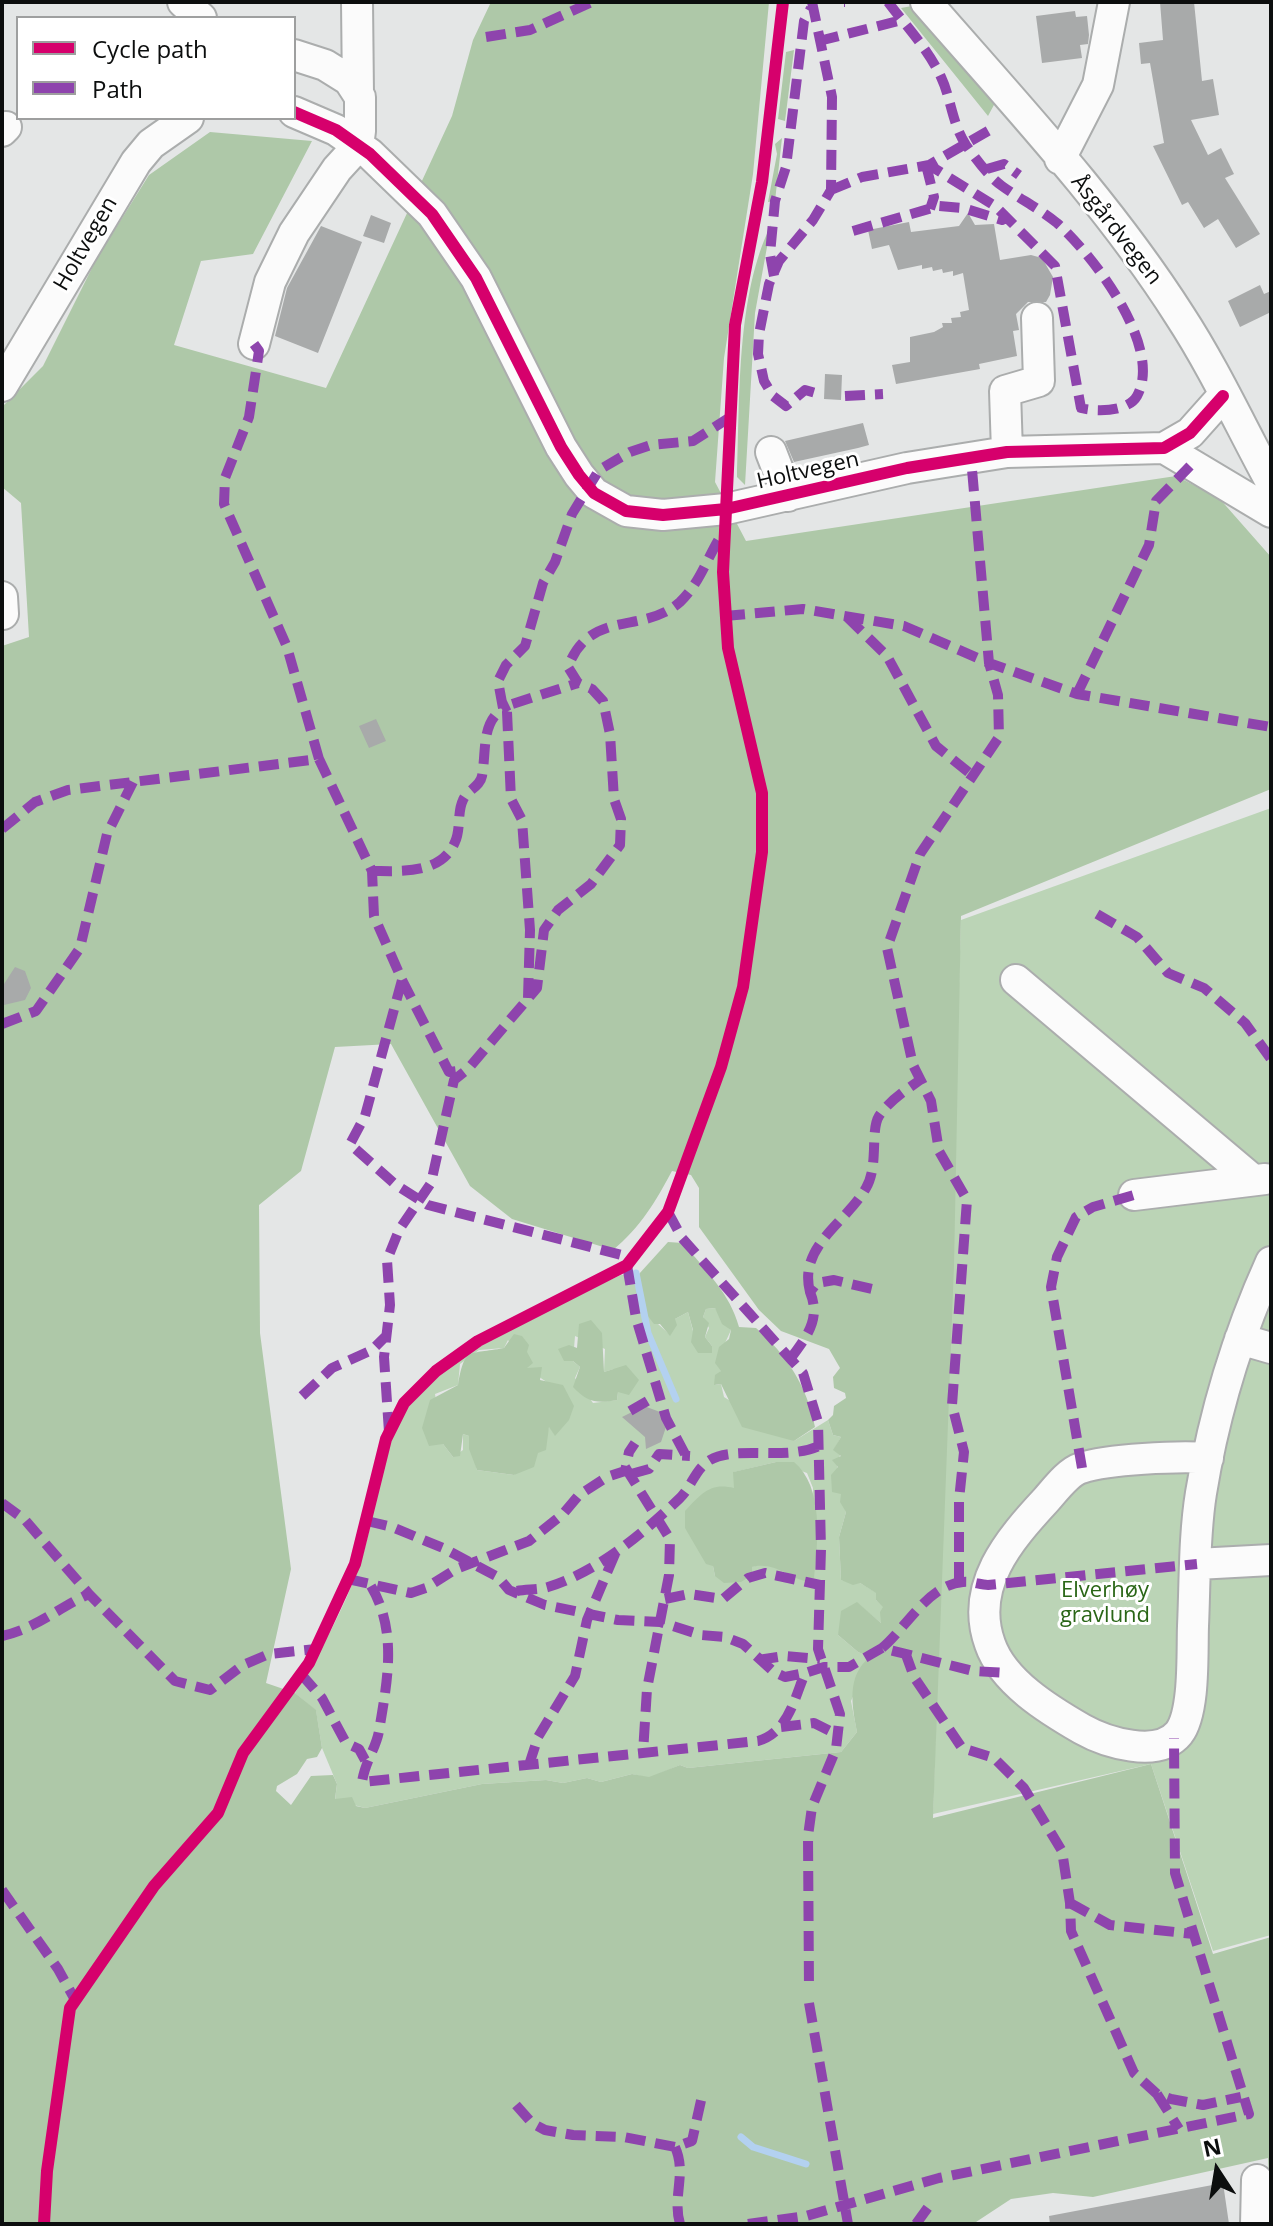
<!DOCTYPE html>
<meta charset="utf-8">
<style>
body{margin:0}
#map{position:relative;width:1273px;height:2226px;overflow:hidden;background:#e4e6e6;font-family:"Open Sans",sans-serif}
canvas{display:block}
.frame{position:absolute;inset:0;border:4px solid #0c0e0e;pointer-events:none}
.legend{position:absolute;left:16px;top:16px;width:280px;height:104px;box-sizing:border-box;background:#fff;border:2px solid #9e9f9f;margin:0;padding:10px 14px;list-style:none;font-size:24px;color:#0c0e0e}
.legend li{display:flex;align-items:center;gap:16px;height:40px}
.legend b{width:40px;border:2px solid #9e9f9f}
.north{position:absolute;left:1177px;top:2130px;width:80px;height:80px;-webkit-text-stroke:6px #fff;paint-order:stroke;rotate:348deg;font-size:22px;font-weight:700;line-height:32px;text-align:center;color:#0c0e0e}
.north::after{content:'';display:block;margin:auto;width:28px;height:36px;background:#0c0e0e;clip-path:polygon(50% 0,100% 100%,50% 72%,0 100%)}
</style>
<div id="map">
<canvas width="1273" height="2226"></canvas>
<div class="frame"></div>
<ul class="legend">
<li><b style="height:10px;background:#d6006c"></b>Cycle path</li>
<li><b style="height:10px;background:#8e44ad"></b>Path</li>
</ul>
<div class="north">N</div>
</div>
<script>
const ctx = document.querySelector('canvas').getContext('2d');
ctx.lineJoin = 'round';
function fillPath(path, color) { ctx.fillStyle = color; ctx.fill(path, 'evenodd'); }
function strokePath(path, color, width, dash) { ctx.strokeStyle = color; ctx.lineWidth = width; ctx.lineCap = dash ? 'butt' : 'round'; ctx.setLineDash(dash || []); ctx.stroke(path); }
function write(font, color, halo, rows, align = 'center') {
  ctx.font = font + ' "Open Sans",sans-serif'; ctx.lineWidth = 6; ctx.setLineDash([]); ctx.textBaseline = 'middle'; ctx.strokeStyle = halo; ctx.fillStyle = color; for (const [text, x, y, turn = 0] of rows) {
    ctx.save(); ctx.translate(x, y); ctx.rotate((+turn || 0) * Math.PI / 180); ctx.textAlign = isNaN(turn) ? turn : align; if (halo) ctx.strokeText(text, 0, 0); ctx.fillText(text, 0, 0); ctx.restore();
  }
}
fillPath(new Path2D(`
 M1271 808V1935L1213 1951 1151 1764 933 1814 961 920Z
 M639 1274 644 1311 670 1335 675 1319 688 1312 693 1331 712 1353V1346L705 1337 709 1328 703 1317 706 1309 715 1308 731 1330 720 1354 721 1371 715 1385 721 1384 724 1397 794 1441 828 1420 833 1435 841 1437 834 1450 841 1452 837 1464 846 1512 839 1537 841 1580 860 1583 877 1593 876 1600 884 1607 881 1623 857 1603 838 1635 858 1652 871 1657 851 1701 857 1732 841 1752 688 1768 680 1765 649 1778 632 1774 601 1782 587 1778 563 1783 546 1780 482 1784 365 1808 335 1800 337 1784 322 1748 316 1711 295 1693C320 1653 344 1609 360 1564 379 1511 376 1442 414 1398 466 1338 551 1307 621 1275ZM575 1336 605 1349 604 1372 614 1369 624 1390 618 1391 617 1400 593 1403 575 1378 580 1367 573 1361ZM508 1340 526 1368 551 1385 555 1435 549 1426C545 1448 531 1460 514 1475L477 1470 469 1436 463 1434V1450L453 1457 443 1444 435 1394 458 1385 460 1364 479 1350 504 1348ZM776 1462 807 1473 813 1488 814 1578 786 1575 779 1568 763 1564 715 1576 713 1566 734 1488V1472Z`), '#bbd4b6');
fillPath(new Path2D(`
 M491 2H769L753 174 724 358 715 482 746 541 1176 476 1219 498 1271 557V789L961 916 954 1265 933 1818 1151 1764 1213 1954 1271 1937V2224L1268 2158 1093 2197 1053 2193 1011 2199 976 2222 965 2224H2V646L29 637 21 503 2 487V407L43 366 97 258 149 175 210 132 312 141 253 254 201 261 174 345 326 388 452 116 473 40ZM391 1044 470 1186 512 1219 613 1250C640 1228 656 1201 672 1171L691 1175 699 1188V1227L759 1310 781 1331 829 1349 840 1368 833 1377 834 1388 845 1393 846 1398 834 1406 833 1415 828 1420 833 1435 841 1437 833 1450 841 1456 832 1460 838 1467 831 1475 832 1492 841 1494 840 1502 846 1512 839 1537 841 1580 853 1585 860 1583 876 1593V1600L883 1607 880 1612 881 1623 857 1602 841 1611 838 1635 858 1652 870 1657C846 1676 852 1706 857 1732L841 1752 688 1768 680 1765 649 1777 632 1774 601 1782 587 1778 563 1783 546 1780 482 1784 365 1808 356 1806 352 1797 335 1799 337 1784 333 1775 311 1776 291 1805 276 1791 277 1786 297 1774 307 1759 317 1757 322 1748 316 1710 295 1693 266 1683 291 1569 260 1333 259 1205 301 1171 335 1047Z
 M912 6 995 103 988 116 901 8Z
 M794 50 785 121 778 119 786 52Z
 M782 138 775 201 768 202 777 154 775 144Z
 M771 225 755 313 745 485 737 477C740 400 736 295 771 225Z
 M668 1242 683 1243C705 1270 730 1293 739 1327L756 1328C787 1355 807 1386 815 1427L794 1441 742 1427 721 1384 714 1385 715 1375 721 1371 715 1363 719 1347 729 1339 731 1330 722 1324 715 1308 706 1309 703 1317 709 1323 705 1337 712 1346V1353H698L691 1342 693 1330 688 1312 675 1319 677 1325 670 1336 660 1324H654L644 1311 639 1274Z
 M591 1320 602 1333 604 1372 626 1365 639 1380 629 1395 618 1392 617 1400C597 1404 587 1402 573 1387L580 1367 573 1361H564L558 1349 569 1345 577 1348 579 1324Z
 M514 1334 522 1336 529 1345 527 1352 533 1363 527 1368 542 1367 540 1380 563 1385 574 1406 569 1420 555 1436 549 1427 546 1450 538 1453 534 1467 514 1475 477 1470 469 1449V1436L463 1434 460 1456 453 1457 443 1444 429 1446 422 1428 430 1400 458 1385C465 1346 468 1355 504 1348Z
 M776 1462H794C824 1487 818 1542 814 1578L809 1582C787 1578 775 1561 752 1567V1575L741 1582 724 1583 715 1576 713 1566 706 1564 685 1528V1511C701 1494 710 1482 734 1488L733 1472Z`), '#aec8a8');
strokePath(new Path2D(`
 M636 1273 648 1333 676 1399
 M741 2137 753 2147 806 2164`), '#b3d1f0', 7);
fillPath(new Path2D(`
 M1160 2H1194L1202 81 1213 79 1219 115 1191 120 1208 155 1221 148 1234 174 1225 178 1260 234 1236 248 1218 219 1204 228 1188 202 1182 205 1153 146 1164 143 1150 63 1141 64 1139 43 1163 40Z
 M1075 11 1076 17 1087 16 1089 35 1088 44 1080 45 1082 58 1042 63 1036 16Z
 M968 213 975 225 994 224 1000 260 1031 255 1042 258 1053 277 1050 295 1046 302H1028L1016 314 1019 330 1013 331 1017 356 979 364 980 369 896 384 892 365 910 362V337L934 332 943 327 942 323H952L951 318 961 317 960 312 969 310 963 273 953 276V271L943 273 942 269 933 271 932 267 922 269V265L898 270 889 245 872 249 868 230 909 222 911 232 959 226Z
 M371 215 391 223 384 243 363 236Z
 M321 226 362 242 318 353 275 336 287 288Z
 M1260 285 1264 294 1271 291V312L1240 327 1228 301Z
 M825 374 842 375 841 400 824 399Z
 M863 423 869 445 858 448 794 462 785 441Z
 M376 719 386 741 369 748 359 726Z
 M15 967 25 971 31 988 25 1000 4 1005V984Z
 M644 1406 660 1412 666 1427 661 1442 646 1449 645 1437 622 1417Z
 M1223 2183 1229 2224H1050L1049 2216Z`), '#a8aaaa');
const minor = new Path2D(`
 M183 2 201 18
 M357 2 358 94
 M926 2C1014 103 1108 203 1180 316 1214 368 1241 427 1271 482
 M294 112 336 130 370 154 432 214 476 278 561 447 579 475 594 493 626 511 663 515 726 509 907 468 1007 452 1164 448 1190 433 1223 396
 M2 131 6 127
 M1060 159 1098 85 1114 2
 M254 344 270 282 294 233 337 169 358 146 360 131V97L349 80 325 65 294 55
 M2 386 136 162 151 144 188 118
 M1164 448 1271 512
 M771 452 788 496
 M1007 452 1005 391 1039 381 1037 318
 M2 597 3 614
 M1016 980 1253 1180
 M1134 1195 1265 1179
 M1240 1339 1271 1348
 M1208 1458C1178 1456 1108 1459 1081 1468 1068 1472 1055 1490 1046 1500 1009 1540 969 1586 990 1644 1003 1682 1049 1710 1082 1729 1105 1742 1158 1759 1179 1733 1195 1712 1192 1653 1193 1626 1195 1582 1194 1536 1201 1493 1214 1414 1238 1335 1271 1262
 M1197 1564 1271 1560
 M1256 2224 1257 2180`);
strokePath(minor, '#abadad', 34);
strokePath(minor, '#fbfbfb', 30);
strokePath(new Path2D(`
 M812 2 832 97 831 190 813 220 779 261 769 284 759 334 758 354 764 381 773 396 786 406 805 390 819 394
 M844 2H845
 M888 2C906 26 928 49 941 77 951 98 952 124 966 145 975 158 989 177 1002 186 1020 199 1040 209 1057 223 1092 254 1164 347 1137 396 1128 412 1096 412 1081 408L1055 266 995 206 929 165
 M486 37 530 30 592 2
 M819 41 902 20
 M926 165 934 197 930 209
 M987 169 1004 164 1019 175
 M831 190 862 177 929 165 995 127
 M853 231 939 206 963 208 1002 220 1006 218
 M774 276 770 254 775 201 786 167 804 21 811 8
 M254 344 259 351 249 417 225 478 224 504 287 647 319 759
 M845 396 883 394
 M725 616 803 609 904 626 989 663 1077 694 1271 727
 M847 617 887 656 936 746 972 775
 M1077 694 1149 545 1156 501 1190 466
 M503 708 498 681 506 665 525 646 543 583 555 562 572 514 599 470 630 452 651 445 693 441 732 416
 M2 829 35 802 68 790 319 759 372 871 374 916 402 980 365 1116 350 1144 396 1185 428 1205 633 1258
 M372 871C400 871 441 875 455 842 461 829 457 812 463 800 467 790 480 787 482 776 487 748 480 719 509 705
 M1097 914 1137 937 1168 973 1204 988 1245 1023 1271 1059
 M402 980 449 1072 464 1070
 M528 998 530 930 522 820 511 799 507 712 509 705 578 683
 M2 1024 36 1011 80 948 107 834 133 782
 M668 1212 682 1238 803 1373 818 1422 821 1549 818 1649 840 1714 836 1749 812 1807 808 1836 809 1989
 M627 1265 636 1318 666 1418 685 1454
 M810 1292C798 1246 846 1223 866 1188 879 1166 870 1130 879 1116 889 1101 906 1090 920 1080
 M791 1358C807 1336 821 1319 810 1292L817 1283 834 1280 872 1289
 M302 1396 332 1368 372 1350 386 1336
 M630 1411 656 1396
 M389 1432 384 1357 390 1305 387 1260 399 1230 431 1183 454 1080 468 1069 537 988 544 930 558 910 591 884 620 845 621 819 614 799 610 734 603 701 592 689 578 683 568 667C590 608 643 635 680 602 699 584 706 561 719 539
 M625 1467 670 1539 669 1575 647 1689 643 1753
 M1082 1468 1051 1287 1057 1257 1076 1217 1093 1207 1134 1195
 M631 1474 649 1469 659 1454 690 1456
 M2 1503 25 1520 89 1594 175 1681 210 1690 243 1665 269 1654 316 1649
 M367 1521 392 1527 443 1548 498 1577 509 1590 545 1605 618 1620 660 1622 701 1635 725 1637 743 1644 774 1672 785 1677 805 1673
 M348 1579 411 1593 426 1588 456 1569 529 1541 563 1514 579 1495 607 1477 625 1471 629 1452 635 1443
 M959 1582V1500L964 1452 952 1405 967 1200 939 1151 931 1101 913 1065 887 948 920 854 999 737 998 695 989 663 971 458
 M371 1586C398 1632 387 1682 379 1731 376 1748 365 1762 362 1782L758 1741C788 1732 794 1700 805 1673L824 1667H849L882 1648 973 1671 1007 1673
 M517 1591C527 1589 538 1590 548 1587 599 1571 642 1534 680 1498 692 1486 695 1469 710 1460 736 1445 786 1461 819 1446
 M665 1599 689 1594 723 1599 748 1578 765 1573 820 1585
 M2 1636C35 1629 58 1608 89 1594
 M882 1648C906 1628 929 1584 963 1582 972 1581 980 1585 988 1585L1197 1564
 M905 1652 914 1677 962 1748 994 1758 1024 1788 1062 1851 1070 1903 1071 1931 1134 2073 1157 2094 1171 2099 1203 2105 1241 2097
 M758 1660 784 1656 820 1659
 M301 1674 322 1698 346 1743 359 1749 365 1760
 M781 1727 814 1723 838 1735
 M529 1765 538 1737 575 1676 587 1620 615 1554
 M2 1890 58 1969 74 1998
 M1070 1903 1110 1925 1194 1934
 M809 2003 848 2224
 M1157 2094 1179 2129
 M516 2105 532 2123 545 2130 573 2135 624 2137 675 2147 692 2141 702 2096
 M675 2147C687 2173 672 2197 680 2224
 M748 2224 806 2216 939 2178 1249 2114 1175 1873 1174 1738
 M916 2224 929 2206`), '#8e44ad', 10, [20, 10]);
strokePath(new Path2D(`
 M294 112 336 130 370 154 432 214 476 278 561 447 579 475 594 493 626 511 663 515 726 509 907 468 1007 452 1164 448 1190 433 1223 396
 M44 2224 47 2171 70 2008 154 1886 218 1813 243 1753 309 1663 355 1564 386 1439 404 1403 436 1371 478 1341 627 1265 668 1212 721 1067 743 987 762 852V793L728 648 723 572 735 325 762 182 783 2`), '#d6006c', 12);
write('22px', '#0c0e0e', '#fff', [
 ["Åsgårdvegen",1116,230,52],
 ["Holtvegen",86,244,-60],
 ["Holtvegen",808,471,-13]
]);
write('22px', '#2a6617', '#fff', [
 ["Elverhøy",1105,1591],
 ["gravlund",1105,1616]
]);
</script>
